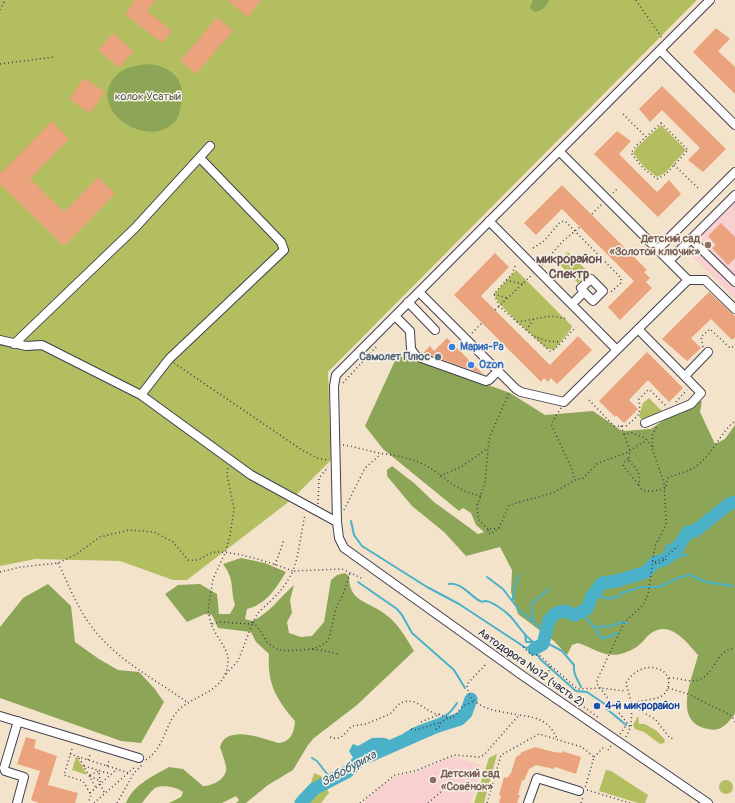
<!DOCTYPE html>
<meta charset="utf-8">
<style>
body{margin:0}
canvas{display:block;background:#f4e3cb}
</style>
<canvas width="735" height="803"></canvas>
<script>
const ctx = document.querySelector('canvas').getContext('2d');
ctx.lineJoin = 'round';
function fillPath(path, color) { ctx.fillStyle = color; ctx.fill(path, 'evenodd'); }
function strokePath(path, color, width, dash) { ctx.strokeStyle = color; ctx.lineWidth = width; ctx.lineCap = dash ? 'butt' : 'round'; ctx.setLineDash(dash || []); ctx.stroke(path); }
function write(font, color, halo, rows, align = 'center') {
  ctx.font = font + ' Pangolin,sans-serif'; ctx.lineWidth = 3; ctx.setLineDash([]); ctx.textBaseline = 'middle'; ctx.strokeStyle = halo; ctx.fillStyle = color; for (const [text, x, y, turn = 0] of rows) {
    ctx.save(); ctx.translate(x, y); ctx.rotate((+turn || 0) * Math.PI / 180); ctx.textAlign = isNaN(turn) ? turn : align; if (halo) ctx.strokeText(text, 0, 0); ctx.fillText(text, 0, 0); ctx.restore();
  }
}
fillPath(new Path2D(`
 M735 191V299L680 244Z
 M453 756 481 765 471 803H363L383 784 396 776 416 772Z`), '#f7d0cf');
fillPath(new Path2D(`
 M0 0H697L328 372 331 460 291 500 187 580H173L120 561 35 559 0 566Z
 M661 125 686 150 665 173 657 177 644 167 633 153 637 147Z
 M568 252 588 272 578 283 557 262Z
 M516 270 572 326C572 330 557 346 554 350L546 348 514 319 499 303 495 296 496 292Z
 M649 398 664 413 651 418 641 419 639 416 643 403Z
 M638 716 639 724H645L657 731 665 740 664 743 660 744 644 732 635 729 633 725Z
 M497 754 484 803H474L489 758Z
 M76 757H77L87 775 72 770Z
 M606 770 611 771 648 795 645 803H638L599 791Z
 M314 773 321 776 329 793 321 803H297L311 783Z
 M719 787a7 7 0 1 1 14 0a7 7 0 1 1-14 0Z`), '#b2be60');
fillPath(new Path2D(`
 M533 0H549C547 7 542 11 534 12L530 7Z
 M149 64C181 68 188 89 178 117 175 124 166 129 159 131 126 137 87 99 120 72 128 66 140 65 149 64Z
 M399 352 510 393 545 415 593 411 622 431 651 429 671 415 691 404 702 401 700 412 715 444 725 439 735 425V714C727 724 721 732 708 729 671 722 693 677 698 655 686 641 669 619 650 634 646 637 643 642 639 645 635 649 625 653 620 654 604 658 592 647 578 643L572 645 567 655 554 641 518 614 511 592 512 570 500 547 466 556 444 532 412 506 387 476V470L392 466 414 483 434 502 478 534 484 532 476 525 471 513 463 508 459 511 383 449 365 426Z
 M241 558 265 563 286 572C276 588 267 604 247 609L245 619 252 621C269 614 280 597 294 585L290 600 292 613 287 622 289 633 301 637 312 636 324 622 331 580 337 575 345 573 349 576C349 603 369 601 385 614 398 623 406 638 414 651L357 705 314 738 308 745 293 770 268 785 246 803H236L239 800 236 796 222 803H169L181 797 183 792C178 787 161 784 155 788 150 792 146 798 142 803H126C133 785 153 776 169 767L183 769 203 786C213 786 228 778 226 767 225 760 222 754 220 747 226 724 262 738 278 743 291 742 294 733 295 721 276 699 267 683 269 654L256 642 251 632 218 628 212 615 205 614 187 622 165 594 178 585 200 584 217 594 219 614H230L235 605C230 587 235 580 223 564Z
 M48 584 71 606 75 642 99 659 118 670 139 672 154 688 164 702 141 743 121 741 0 698V627L23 598Z`), '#8da556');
fillPath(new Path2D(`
 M372 738C381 738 392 736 393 747L363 766H358L349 751 353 744 358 746Z`), '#4ab1c9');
strokePath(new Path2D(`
 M351 521 354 535 362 546 427 587 459 604 526 648 535 646
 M667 548 674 542
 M666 558 672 559 688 554
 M660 561 665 553 667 545
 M487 577 503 589 519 610 547 633
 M358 582 397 609 402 615 412 633 454 670 465 688
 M449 584C462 582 470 596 480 601 485 603 481 601 486 601 493 602 505 611 510 616 518 624 524 637 535 643L534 649 540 659 576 691 587 692 606 705 607 709 626 725
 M512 601 518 575
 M589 604 595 601 600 596 609 599 613 597 617 598 622 593 640 587H659L680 577 690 575 706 582 733 586
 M581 612 594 627 611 626 622 622 627 623
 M533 621 531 604 549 589
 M594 627 601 638H606L617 633
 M525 634 526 642H533
 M543 644 547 643 562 651 574 665C573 674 577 678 581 687
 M397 743C405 726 433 724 446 715 451 713 454 707 457 703
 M312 758 317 761 331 779`), '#4ab1c9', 2);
strokePath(new Path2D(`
 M534 649 543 644 549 620 556 613 564 611 575 615 587 609 592 596 602 583 617 581 646 572 655 562 664 560 674 553 688 532 695 531 729 504 735 502
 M301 803 314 789 347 772 360 760 435 727 460 719 466 713 471 699`), '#4ab1c9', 13);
fillPath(new Path2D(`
 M135 0H156L147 11 172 31 162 43 125 14Z
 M227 0H261L248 17Z
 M217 17 233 31 196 74 180 61Z
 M716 28 730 39 718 51 735 67V94L693 52Z
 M113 33 134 51 119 68 98 50Z
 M84 78 105 92 90 113 69 99Z
 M662 86 726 149 703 172 688 160 700 148 662 110 650 122 639 109Z
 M52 121 69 139 30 179 64 212 98 177 115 194 64 246 0 184V174Z
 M617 131 631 141 619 154 657 192 669 180 681 194 658 217 594 154Z
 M562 185 647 270 644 272 650 278 646 282 652 288 620 320 608 307 634 281 562 209 536 235 524 223Z
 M721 223 735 237V258L728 265 712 248 716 245 708 236Z
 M495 253 509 267 481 296 550 365 578 336 592 350 557 384 551 378 548 382 544 378 541 382 454 295Z
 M709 292 735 316V337L732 340 711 319 691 338 701 348 687 361 662 339Z
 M447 338 483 374 423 353 430 346 434 351Z
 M647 352 683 388 669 402 648 380 629 400 638 409 624 423 616 415 615 417 599 401Z
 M26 737 36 740 34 748 57 756 48 785 78 793 75 803H39L31 800 40 771 17 764Z
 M535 747 554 752 562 753V751L581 757 576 774 555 767 554 769 536 765 529 769 524 781 522 780 518 795H520L517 803H499L501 796 499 795 504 777 507 778 511 773 516 757 521 754 520 753Z`), '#eaa37c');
const minor = new Path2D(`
 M660 50 710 0
 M489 221 617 350
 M691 239 735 282
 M658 249 735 172
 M669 261 735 195
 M688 280H705L735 309
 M419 292 516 389 521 392 564 402 688 280 559 151
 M408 302 435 330
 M572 304 584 292 581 288 591 279 603 291 593 301 584 292
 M395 316 410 331 411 349 416 356 486 381 489 380 498 371
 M638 329 701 393 691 404 645 423
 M0 340 26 346 42 345 141 395 251 475 337 522
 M14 344 135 228 210 146
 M685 376 708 352
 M141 395 169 359 284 250 281 242 200 158
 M0 716 139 758
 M17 803 24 777 5 771 4 768 18 721
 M528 803 537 778 579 791
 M708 803 523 676 344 548 339 538 337 522 334 386 336 375 660 50 735 125`);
strokePath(minor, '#423f51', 10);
strokePath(new Path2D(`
 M636 0 662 38
 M0 10 5 0
 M0 64 54 57
 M623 114 646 137
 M661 123 688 150 666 174 657 179 643 168 631 153 636 146Z
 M674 165 698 188
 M613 193 618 188
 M592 214 602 204
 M533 248 544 241 560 222 565 221 621 278V283L611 292
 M542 265 563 241 580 227
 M515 266 512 274 494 294 499 306 550 351C556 351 570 332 576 327
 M506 280 523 284
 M494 294 507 298
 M495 310 533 274
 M517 322 551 316 568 319
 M526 330 533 320
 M472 333 482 323
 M534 336 547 341 561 342
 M703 347 701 337 710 329 729 347 731 348 735 345
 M174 363 302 450 317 458 328 460
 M343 383 377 346
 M589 400 614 426H626C639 415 641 416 639 399L648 390H650L667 407
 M676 402 687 390
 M561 408 551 424 571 467 575 480
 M621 426 624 434 632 433 645 438 651 445 664 483 666 519V525L655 546 648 595 643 605 624 623 597 680V684L630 727
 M624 434 630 451 628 460C638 470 640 471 639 486 644 495 656 490 665 489
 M343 445C357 447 371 452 385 454 398 456 410 458 423 464 446 476 452 490 481 496
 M653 447 652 436 657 426
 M628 459 624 462 623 466 639 485
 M440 476 461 467 488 448
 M666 486 668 478C678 473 690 472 699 464 714 452 720 433 735 421
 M318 504 319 478 328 467
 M344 510 365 468 381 454
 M499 528 488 529V533L491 534 499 528 509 505 553 493 575 480 583 478 598 463 626 453 647 440
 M488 529 478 519 477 506 485 483 488 448 490 436 509 393
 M663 560 666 561 665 557 678 546
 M652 561 657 564 663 561
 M655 562 665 557
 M58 563C68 583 76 605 89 623 113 658 153 678 187 702
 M275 565 284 540
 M0 572 21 567 58 563 75 555 100 537 129 530 154 532 173 542 188 560C203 562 206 552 217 552 239 552 272 563 293 571L297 558 305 514
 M253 622 261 632 267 642 277 649 287 651 312 649 318 647 326 643 329 638 337 605 343 595 350 573
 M211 624 208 610 213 579 225 553 230 536 234 509 227 474 228 467
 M523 647 532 655H539L551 666 544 681
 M313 649 331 652 340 655
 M485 665 467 684C468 710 500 711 519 715
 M551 666 578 689 600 688 626 691
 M226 674 238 661 253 622
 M669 678C678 677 689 683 698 680 716 674 715 650 735 648
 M668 688 688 694 732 716 735 722
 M632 706 655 719 670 738 675 739
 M584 707 599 718
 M421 722 440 714
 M411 729 417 730 441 722
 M436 729 439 728 441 722 448 718
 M620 734 627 724
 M330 737C341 742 345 733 352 726L366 724 390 714 400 703 408 701 415 702 433 713 452 718 463 706 475 701
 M626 737 631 726 632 706 626 683C642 656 677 668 667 690 662 702 642 698 631 704
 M72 749 64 775 83 781 91 795 88 803
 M608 750 611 746
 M70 754 129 773
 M594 757 604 747
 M79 758 96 788
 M88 760 90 755
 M146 760C162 749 164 732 173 717 187 695 220 696 227 669 228 663 229 657 226 651 222 642 215 634 211 624L220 622 250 624C255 621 256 614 261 610 275 597 284 589 293 571L342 569 361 578
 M84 766 111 774
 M107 766 109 761
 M90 775 99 771 100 782
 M90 776 100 781
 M100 784 105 794
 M587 790 630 803
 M90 793 117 769
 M94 803 136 766
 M117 803 134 773 142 765
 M360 803 395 775 415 771 454 755 479 757 484 755 519 715C537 717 550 721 557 739
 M428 803 452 782
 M487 803 501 755 539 734 582 747 594 757 585 788
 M581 803 583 797`), '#423f51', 1.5, [1, 3]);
strokePath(minor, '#fff', 8);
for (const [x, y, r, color] of [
 [708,245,4,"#8d6e63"],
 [452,347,4,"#3f7fe0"],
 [438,357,4,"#5c6f8a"],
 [471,365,4,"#3f7fe0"],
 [597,706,4,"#1a4fb4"],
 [433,780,4,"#8d6e63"]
]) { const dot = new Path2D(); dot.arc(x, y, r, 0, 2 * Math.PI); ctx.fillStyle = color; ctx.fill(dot); strokePath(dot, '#f7f3e8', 1.5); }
write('11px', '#545948', '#f7f3e8', [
 ["колок Усатый",148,97]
]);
write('bold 11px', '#785e54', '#f7f3e8', [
 ["Детский сад",700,239],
 ["«Золотой ключик»",700,252],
 ["Детский сад",441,774,"left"],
 ["«Совёнок»",441,787,"left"]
], 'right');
write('bold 11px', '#366cbe', '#f7f3e8', [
 ["Мария-Ра",460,347],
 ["Ozon",479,365]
], 'left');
write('bold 11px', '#4e5e75', '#f7f3e8', [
 ["Самолет Плюс",430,357]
], 'right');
write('11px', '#22223b', '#f7f3e8', [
 ["Автодорога №12 (часть 2)",531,668,35]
]);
write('bold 11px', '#164399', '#f7f3e8', [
 ["4-й микрорайон",605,706]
], 'left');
write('italic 12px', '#325b74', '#f7f3e8', [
 ["Забобуриха",349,769,-29]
]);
write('bold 13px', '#684f52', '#f7f3e8', [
 ["микрорайон",569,260],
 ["Спектр",569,275]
]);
</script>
